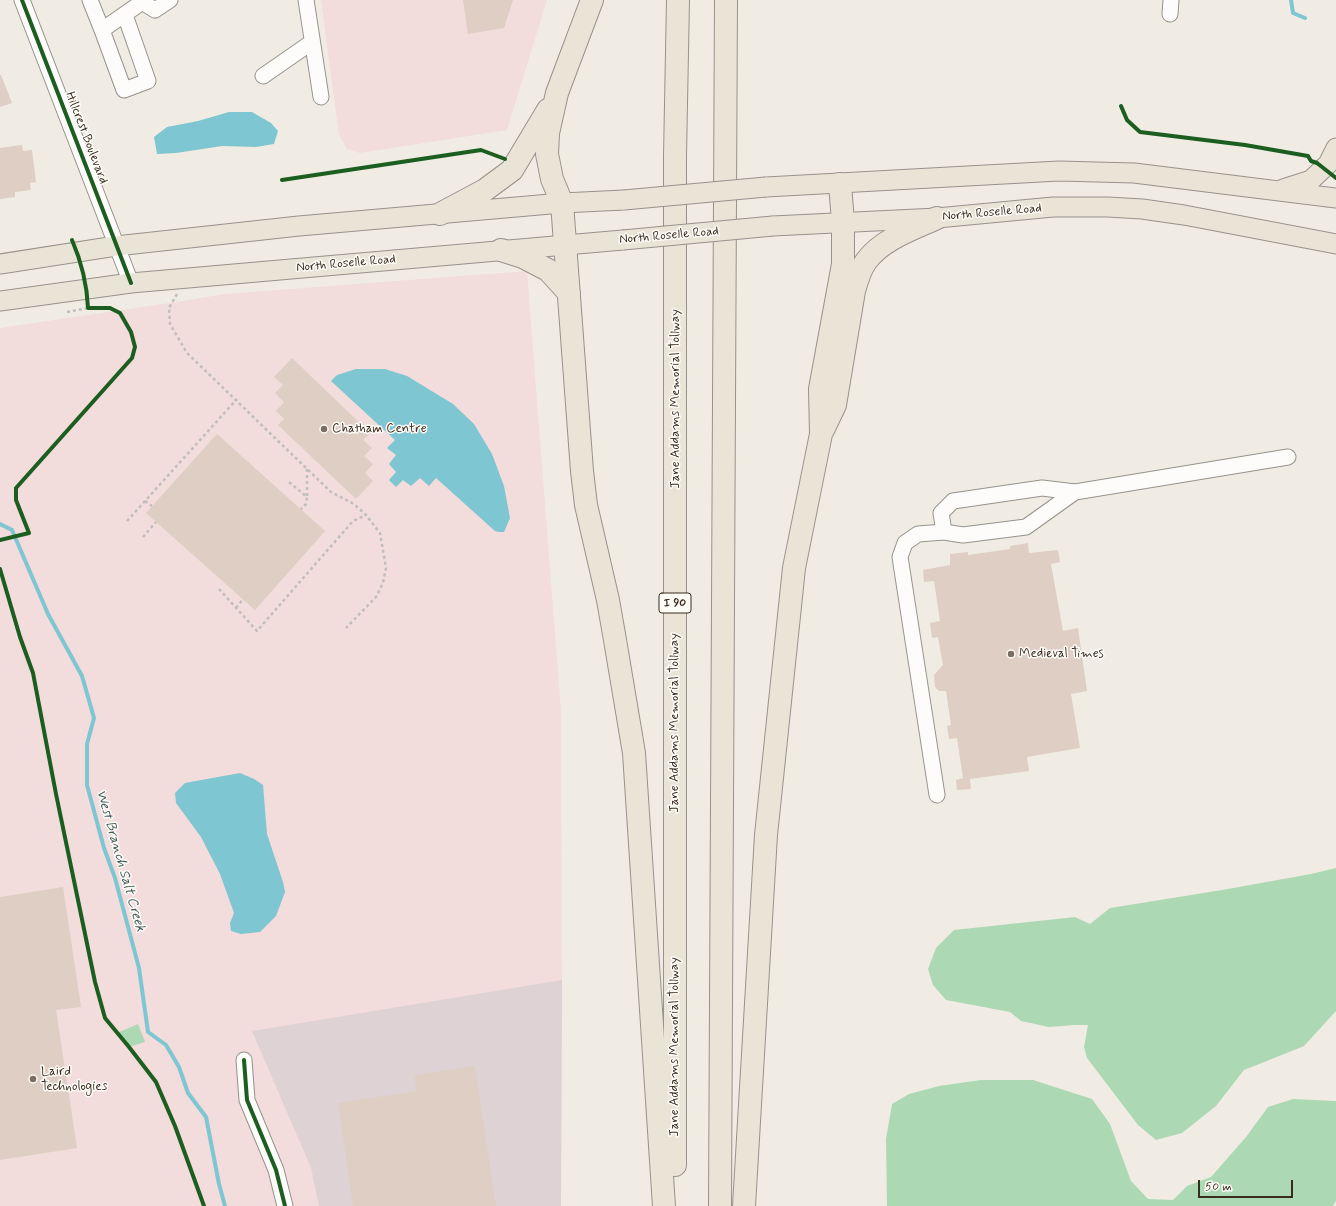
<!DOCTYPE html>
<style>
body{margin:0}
#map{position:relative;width:1336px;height:1206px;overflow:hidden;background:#f0ece3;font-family:Mynerve,sans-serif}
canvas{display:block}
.scale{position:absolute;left:1198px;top:1180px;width:95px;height:18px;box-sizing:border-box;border:2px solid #3b2a1e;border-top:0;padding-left:5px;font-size:12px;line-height:14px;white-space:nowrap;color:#3b2a1e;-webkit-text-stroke:3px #fdfcf7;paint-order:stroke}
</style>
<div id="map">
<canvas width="1336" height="1206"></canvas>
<div class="scale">50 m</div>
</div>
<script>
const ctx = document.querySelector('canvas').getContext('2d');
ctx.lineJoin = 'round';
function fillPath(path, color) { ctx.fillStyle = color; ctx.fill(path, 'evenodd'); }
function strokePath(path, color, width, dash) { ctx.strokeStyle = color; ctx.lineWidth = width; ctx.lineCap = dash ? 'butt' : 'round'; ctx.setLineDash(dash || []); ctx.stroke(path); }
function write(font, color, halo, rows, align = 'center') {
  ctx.font = font + ' Mynerve,sans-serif'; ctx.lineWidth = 3; ctx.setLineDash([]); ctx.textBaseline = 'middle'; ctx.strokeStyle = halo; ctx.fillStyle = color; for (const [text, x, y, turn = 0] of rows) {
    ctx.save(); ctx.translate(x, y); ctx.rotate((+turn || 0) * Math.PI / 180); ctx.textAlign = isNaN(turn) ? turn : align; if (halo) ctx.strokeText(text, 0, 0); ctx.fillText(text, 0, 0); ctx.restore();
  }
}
fillPath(new Path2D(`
 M321 0H547L507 130 360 153 347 149 339 135Z
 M527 271 561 711 562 980 561 1206H0V328L183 301 225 294Z`), '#f3dcdc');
fillPath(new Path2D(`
 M562 980 561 1206H319L311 1168 252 1031Z`), '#dfd2d5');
fillPath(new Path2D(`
 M1336 868V1011L1304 1046 1244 1070 1216 1106 1182 1133 1156 1140 1138 1125 1087 1058 1084 1047 1088 1025H1074L1049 1027 1021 1021 1010 1012 946 1000 933 985 928 969 936 948 954 930 1075 917 1090 924 1110 908 1222 890 1311 874Z
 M138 1024 145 1042 129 1047 117 1033Z
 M981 1080H1033L1092 1099 1110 1124 1131 1181 1148 1199 1173 1200 1187 1186 1211 1177 1246 1137 1268 1107 1293 1099 1336 1101V1201L1333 1206H887L886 1139 892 1104 909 1094 939 1086Z`), '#acd9b4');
fillPath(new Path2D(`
 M229 112H252L271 123 278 131 274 144 256 147 222 146 176 153 157 154 154 137 167 127 198 121Z
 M356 369H385L407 376 453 404 474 424 492 454 504 486 510 518 504 532H499L495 531 436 478 429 486 420 478 411 486 403 480 396 487 389 480 396 472 389 464 396 455 387 448 395 440 331 381 337 375Z
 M240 773 254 779 263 785 267 834 283 882 285 892 276 916 260 932 241 934 231 931 230 923 234 913 220 874 201 837 176 803 175 793 185 783Z`), '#7dc6d2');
strokePath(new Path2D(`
 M1291 0 1293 13 1305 18
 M0 524 12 530 48 614 82 676 94 718 87 744V785L104 848 115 878 139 968 148 1032 166 1045 179 1067 188 1093 206 1117 219 1184 225 1206`), '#7dc6d2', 4);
fillPath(new Path2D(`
 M463 0H513L504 28 468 34Z
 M0 75H1L12 103 0 107Z
 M22 145 23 151 32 150 36 182 30 183 31 190 15 192V197L0 199V148Z
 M292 358 370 433 363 440 372 448 364 456 373 464 365 473 373 481 356 499 278 425 284 419 276 411 284 402 275 393 283 385 274 377Z
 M217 434 325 531 255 610 146 513Z
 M1028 543 1029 553 1058 550 1060 562 1051 564 1063 631 1078 628 1087 691 1071 694 1080 748 1027 757 1029 771 970 779 971 789 957 790 956 780 963 778 957 738 949 739 947 726 951 725 946 691H939L935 687 934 675 943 665 938 637 932 638 930 623 940 621 934 581 924 582 923 570 950 565V554L968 552V555L1010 549V546Z
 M63 887 81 1007 56 1010 77 1148 0 1160V897Z
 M475 1066 496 1206H353L338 1103 417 1091 414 1075Z`), '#decec3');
const minor = new Path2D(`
 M22 0 131 283
 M90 0 102 30 145 0
 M306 0 321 97
 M142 2 155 10 170 0
 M1170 14 1171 0
 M102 30 124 90 148 81 125 15
 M263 76 312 42
 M1075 492 1026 527 963 535 944 532 941 513 953 501 1042 488 1075 492 1288 457
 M937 795 900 557 905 543 918 534 944 532
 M244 1060 247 1100 276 1170 285 1206`);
const major = new Path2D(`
 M766 187 1059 171 1134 173 1336 198
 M1283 189 1311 180 1328 164 1336 148
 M773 226 937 218 1053 207H1108L1142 209 1184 215 1336 244
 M0 264 116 246 299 226 562 203 624 200
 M0 301 131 283 623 240`);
const highway = new Path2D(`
 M592 0 557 93 548 133 547 154 552 179 562 203 582 471 586 505 608 600 615 640 634 753 664 1206
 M440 214 485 190 512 170 548 110
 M501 250 523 257 548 270 569 293
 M823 430 835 405 854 291C857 280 860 269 867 260 883 239 913 229 937 218
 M675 1165V156L678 0
 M720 1206 726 0
 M744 1206 766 835 794 568 821 434 820 389 843 264V222L840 184`);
strokePath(minor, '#97928c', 17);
strokePath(major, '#97928c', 21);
strokePath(highway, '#97928c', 24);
strokePath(new Path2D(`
 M177 294 169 308 170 324 187 353 331 492 354 504 366 515 380 533 386 568 383 583 376 597 346 628
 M67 312 88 308
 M289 482 307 497 306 504 301 509
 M307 496V468
 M145 501 152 506
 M127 521 237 399
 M143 537 156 522
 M219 589 257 631 353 521 366 515
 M236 608 243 599`), '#c0bebc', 2.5, [3, 3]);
strokePath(minor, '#fdfcfb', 15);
strokePath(major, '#eae4d7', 19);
strokePath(highway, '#eae4d7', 22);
const majorBridge = new Path2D(`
 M624 200 766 187
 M623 240 773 226`);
strokePath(majorBridge, '#97928c', 21, []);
strokePath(majorBridge, '#eae4d7', 19);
strokePath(new Path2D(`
 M22 0 131 283
 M1121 106 1127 120 1140 132 1245 145 1308 156 1311 161 1317 163 1336 178
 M282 180 481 150 505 159
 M0 540 29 533 16 500V488L132 358 135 347 131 332 120 313 110 308H88C87 284 82 263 72 240
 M0 569 20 637 33 673 56 794 95 982 105 1018 129 1047 156 1082 175 1126 204 1206
 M244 1060 247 1100 276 1170 285 1206`), '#1b5e20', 4);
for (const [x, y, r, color] of [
 [324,429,4,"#7a6e63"],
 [1011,654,4,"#7a6e63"],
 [33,1079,4,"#7a6e63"]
]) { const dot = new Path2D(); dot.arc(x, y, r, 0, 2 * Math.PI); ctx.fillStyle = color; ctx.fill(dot); strokePath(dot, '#fdfcf7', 1.5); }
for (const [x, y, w] of [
 [675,603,32]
]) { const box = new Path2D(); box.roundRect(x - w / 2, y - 10, w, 20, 3); ctx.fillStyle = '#fdfcf7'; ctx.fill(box); strokePath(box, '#3b2a1e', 1); }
write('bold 12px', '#3b2a1e', null, [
 ["I 90",675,603]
]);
write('13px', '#3b2a1e', '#fdfcf7', [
 ["Hillcrest Boulevard",86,138,69],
 ["North Roselle Road",992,213,-5],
 ["North Roselle Road",669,236,-5],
 ["North Roselle Road",346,264,-5],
 ["Jane Addams Memorial Tollway",676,399,-90],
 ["Jane Addams Memorial Tollway",675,723,-90],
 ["Jane Addams Memorial Tollway",675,1047,-90]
]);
write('13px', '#3b2a1e', '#fdfcf7', [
 ["Chatham Centre",332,429],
 ["Medieval Times",1019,654],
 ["Laird",41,1072],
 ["Technologies",41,1087]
], 'left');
write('italic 14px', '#415b5a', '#fdfcf7', [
 ["West Branch Salt Creek",120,861,74]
]);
</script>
